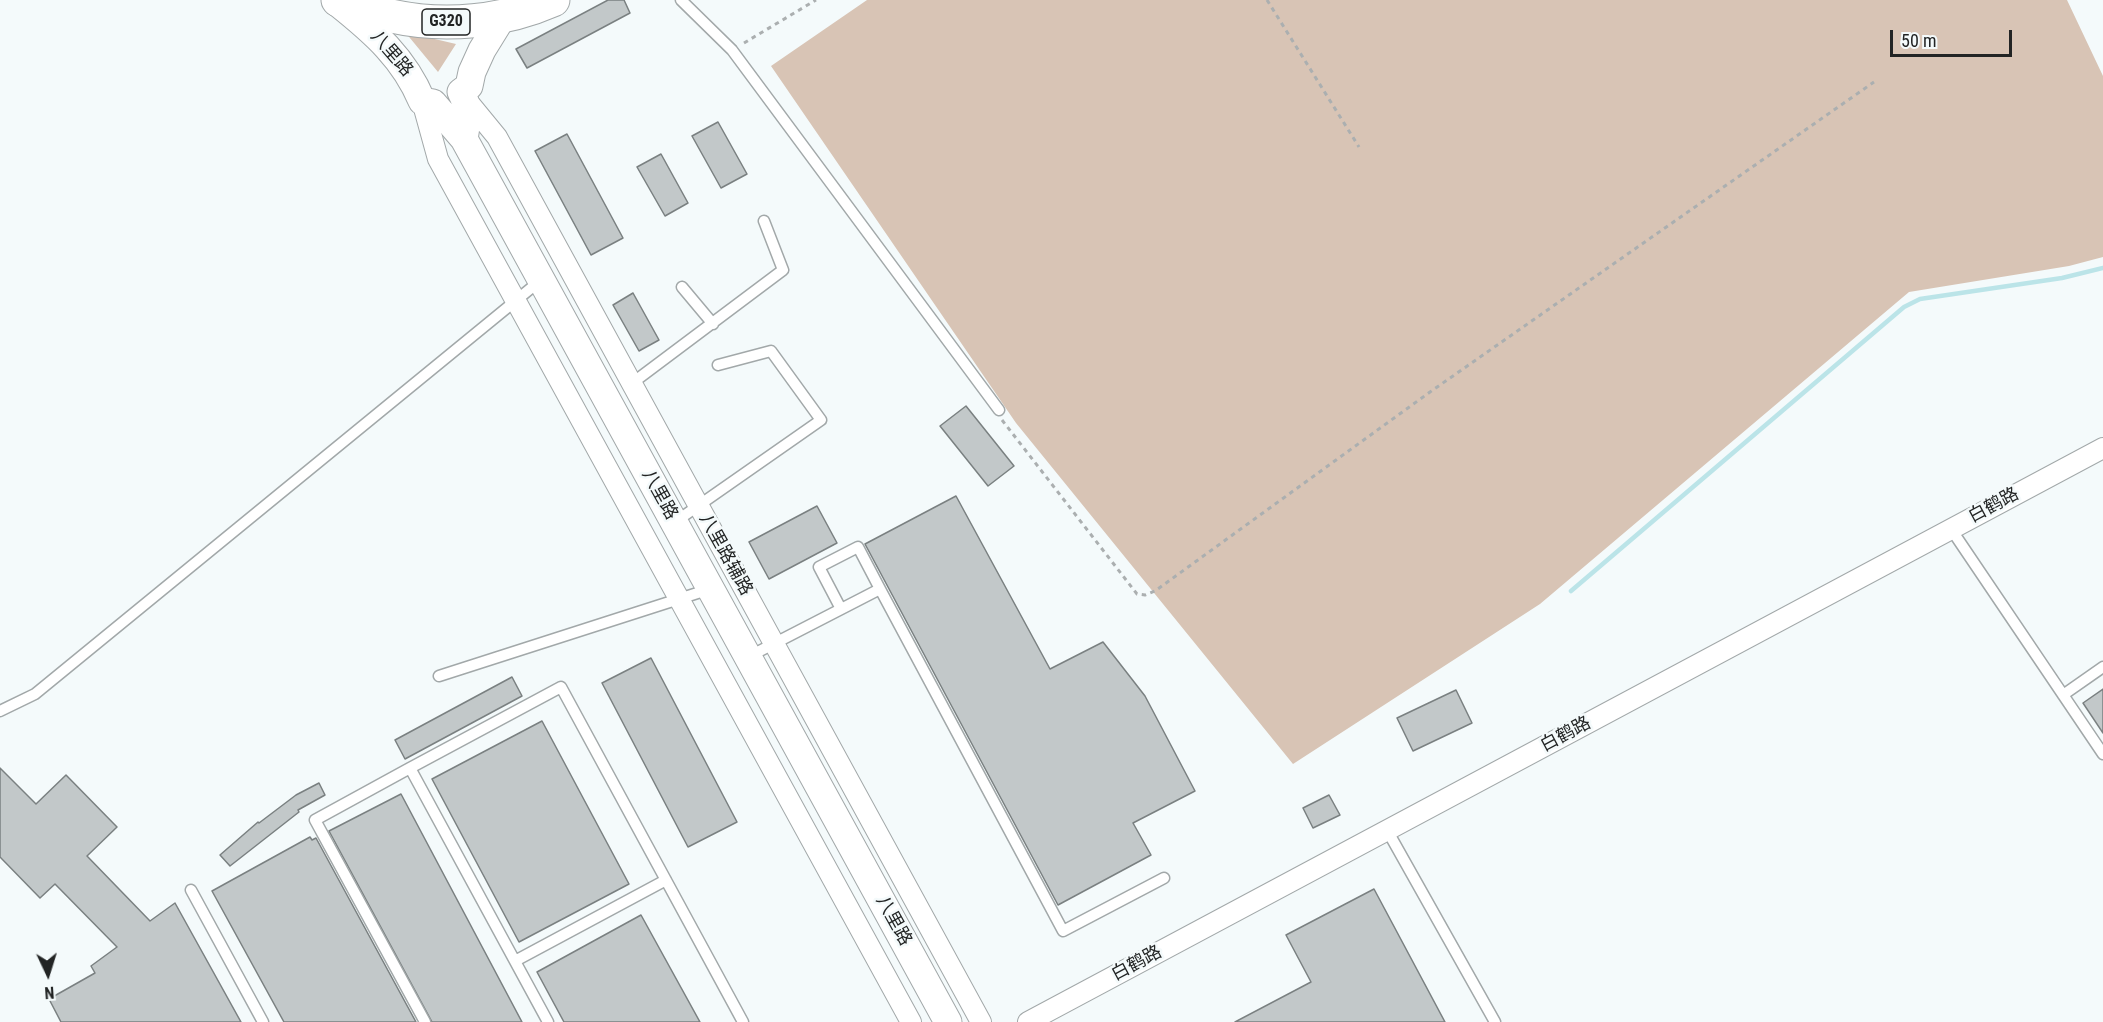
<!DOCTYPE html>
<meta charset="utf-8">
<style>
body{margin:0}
#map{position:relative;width:2103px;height:1022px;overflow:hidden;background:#f4fafb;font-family:"Roboto Condensed",sans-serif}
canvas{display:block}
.north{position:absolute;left:18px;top:944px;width:60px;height:60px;-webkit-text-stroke:4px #f4fafb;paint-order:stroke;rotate:176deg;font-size:16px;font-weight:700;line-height:24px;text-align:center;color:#222424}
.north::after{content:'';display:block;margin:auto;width:21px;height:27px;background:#222424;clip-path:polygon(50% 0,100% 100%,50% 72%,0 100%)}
.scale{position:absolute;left:1890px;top:30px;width:122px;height:27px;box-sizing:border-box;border:3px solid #222424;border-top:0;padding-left:8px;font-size:18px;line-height:21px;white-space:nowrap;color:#222424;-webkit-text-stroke:4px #f4fafb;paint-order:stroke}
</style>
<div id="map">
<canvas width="2103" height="1022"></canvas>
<div class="north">N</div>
<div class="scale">50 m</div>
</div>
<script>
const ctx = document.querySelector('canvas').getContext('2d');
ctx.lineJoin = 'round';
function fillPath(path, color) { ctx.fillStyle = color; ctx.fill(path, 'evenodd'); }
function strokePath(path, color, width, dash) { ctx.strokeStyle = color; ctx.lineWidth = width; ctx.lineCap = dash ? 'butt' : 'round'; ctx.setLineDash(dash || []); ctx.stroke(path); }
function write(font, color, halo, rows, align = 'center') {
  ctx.font = font + ' "Roboto Condensed","Noto Sans SC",sans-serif'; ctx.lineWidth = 5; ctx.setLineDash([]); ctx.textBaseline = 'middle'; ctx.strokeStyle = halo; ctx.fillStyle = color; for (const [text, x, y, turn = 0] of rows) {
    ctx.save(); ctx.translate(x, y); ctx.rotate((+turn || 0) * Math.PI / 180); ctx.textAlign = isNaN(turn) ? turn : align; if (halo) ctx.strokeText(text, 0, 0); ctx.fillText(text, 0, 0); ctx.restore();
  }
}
fillPath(new Path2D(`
 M867 0H2067L2103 76V257L2069 266 1909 292 1540 604 1293 764 1016 423 771 66Z
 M405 32 456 44 438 72Z`), '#d8c4b5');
strokePath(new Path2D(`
 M1571 591 1904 307 1920 299 2062 278 2103 268`), '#bbe4e8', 4.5);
const building = new Path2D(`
 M608 0H624L630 13 527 68 516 49Z
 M718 122 747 174 721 188 692 136Z
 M567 134 623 238 591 255 535 151Z
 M661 154 688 203 665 216 637 167Z
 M633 293 659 340 639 351 613 305Z
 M966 406 1014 466 988 486 940 426Z
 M956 496 1050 669 1103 642 1145 696 1195 791 1133 823 1151 855 1058 905 865 544Z
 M817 506 837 543 769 579 749 542Z
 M651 658 737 822 688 847 602 683Z
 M512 677 522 696 405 759 395 740Z
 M2103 689V733L2083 703Z
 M1456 690 1472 723 1413 751 1397 718Z
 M542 721 629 884 519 942 432 779Z
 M0 768 36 804 66 775 117 827 87 856 150 921 175 903 241 1022H61L49 999 95 973 91 966 117 947 55 884 40 898 0 857Z
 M319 783 325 795 298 810 299 812 230 866 220 855 258 822 259 823 296 795Z
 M401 794 522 1022H432L329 831Z
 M1329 795 1340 815 1313 828 1303 808Z
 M310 837 312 840 316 838 416 1022H284L212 891Z
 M1374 889 1445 1022H1235L1311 982 1286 935Z
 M641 915 700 1022H564L537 972Z`);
fillPath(building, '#c2c8c9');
strokePath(building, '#7a8081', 1.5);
const lane = new Path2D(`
 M681 0 732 50 999 410
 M682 287 713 324
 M631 384 783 270 764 221
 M675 522 821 420 771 351 718 365
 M1951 529 2103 754
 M841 609 819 567 858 547 880 589
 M748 657 880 589 1063 931 1164 878
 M439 676 710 589
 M2063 695 2103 667
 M0 711 35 694 541 280
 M410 768 315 820 425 1022
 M1387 830 1495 1022
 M191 890 263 1022
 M515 961 666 880
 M548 1022 410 768 561 687 743 1022`);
const street = new Path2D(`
 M465 98 497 137 981 1022
 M422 101 438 159 911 1022
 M1028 1022 2103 448`);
const secondary = new Path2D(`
 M339 4C374 32 404 58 422 101L433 103 464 139 948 1022
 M464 139C467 121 470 108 461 92L469 86 472 72 482 50 503 16`);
const highway = new Path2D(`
 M338 0C356 5 373 12 391 16 445 28 503 22 553 0`);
strokePath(lane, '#a2a8a9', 13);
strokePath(street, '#a2a8a9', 22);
strokePath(secondary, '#a2a8a9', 29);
strokePath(highway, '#a2a8a9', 35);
strokePath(new Path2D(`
 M1267 0 1359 147
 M744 43 816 0
 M1002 420 1137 594 1145 595 1155 591 1430 392 1874 82`), '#abafb0', 3, [4.5, 4.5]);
strokePath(lane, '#fff', 10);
strokePath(street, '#fff', 20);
strokePath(secondary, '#fff', 27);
strokePath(highway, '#fff', 33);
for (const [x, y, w] of [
 [446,22,48]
]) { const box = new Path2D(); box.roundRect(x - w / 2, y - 13, w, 26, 4.5); ctx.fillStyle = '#f4fafb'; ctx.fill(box); strokePath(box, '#222424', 1.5); }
write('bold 16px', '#222424', null, [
 ["G320",446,22]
]);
write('18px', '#222424', '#f4fafb', [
 ["八里路",391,54,49],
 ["八里路",659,495,61],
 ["白鹤路",1994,506,-28],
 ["八里路辅路",725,555,61],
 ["白鹤路",1566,735,-28],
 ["八里路",893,921,61],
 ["白鹤路",1137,964,-28]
]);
</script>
